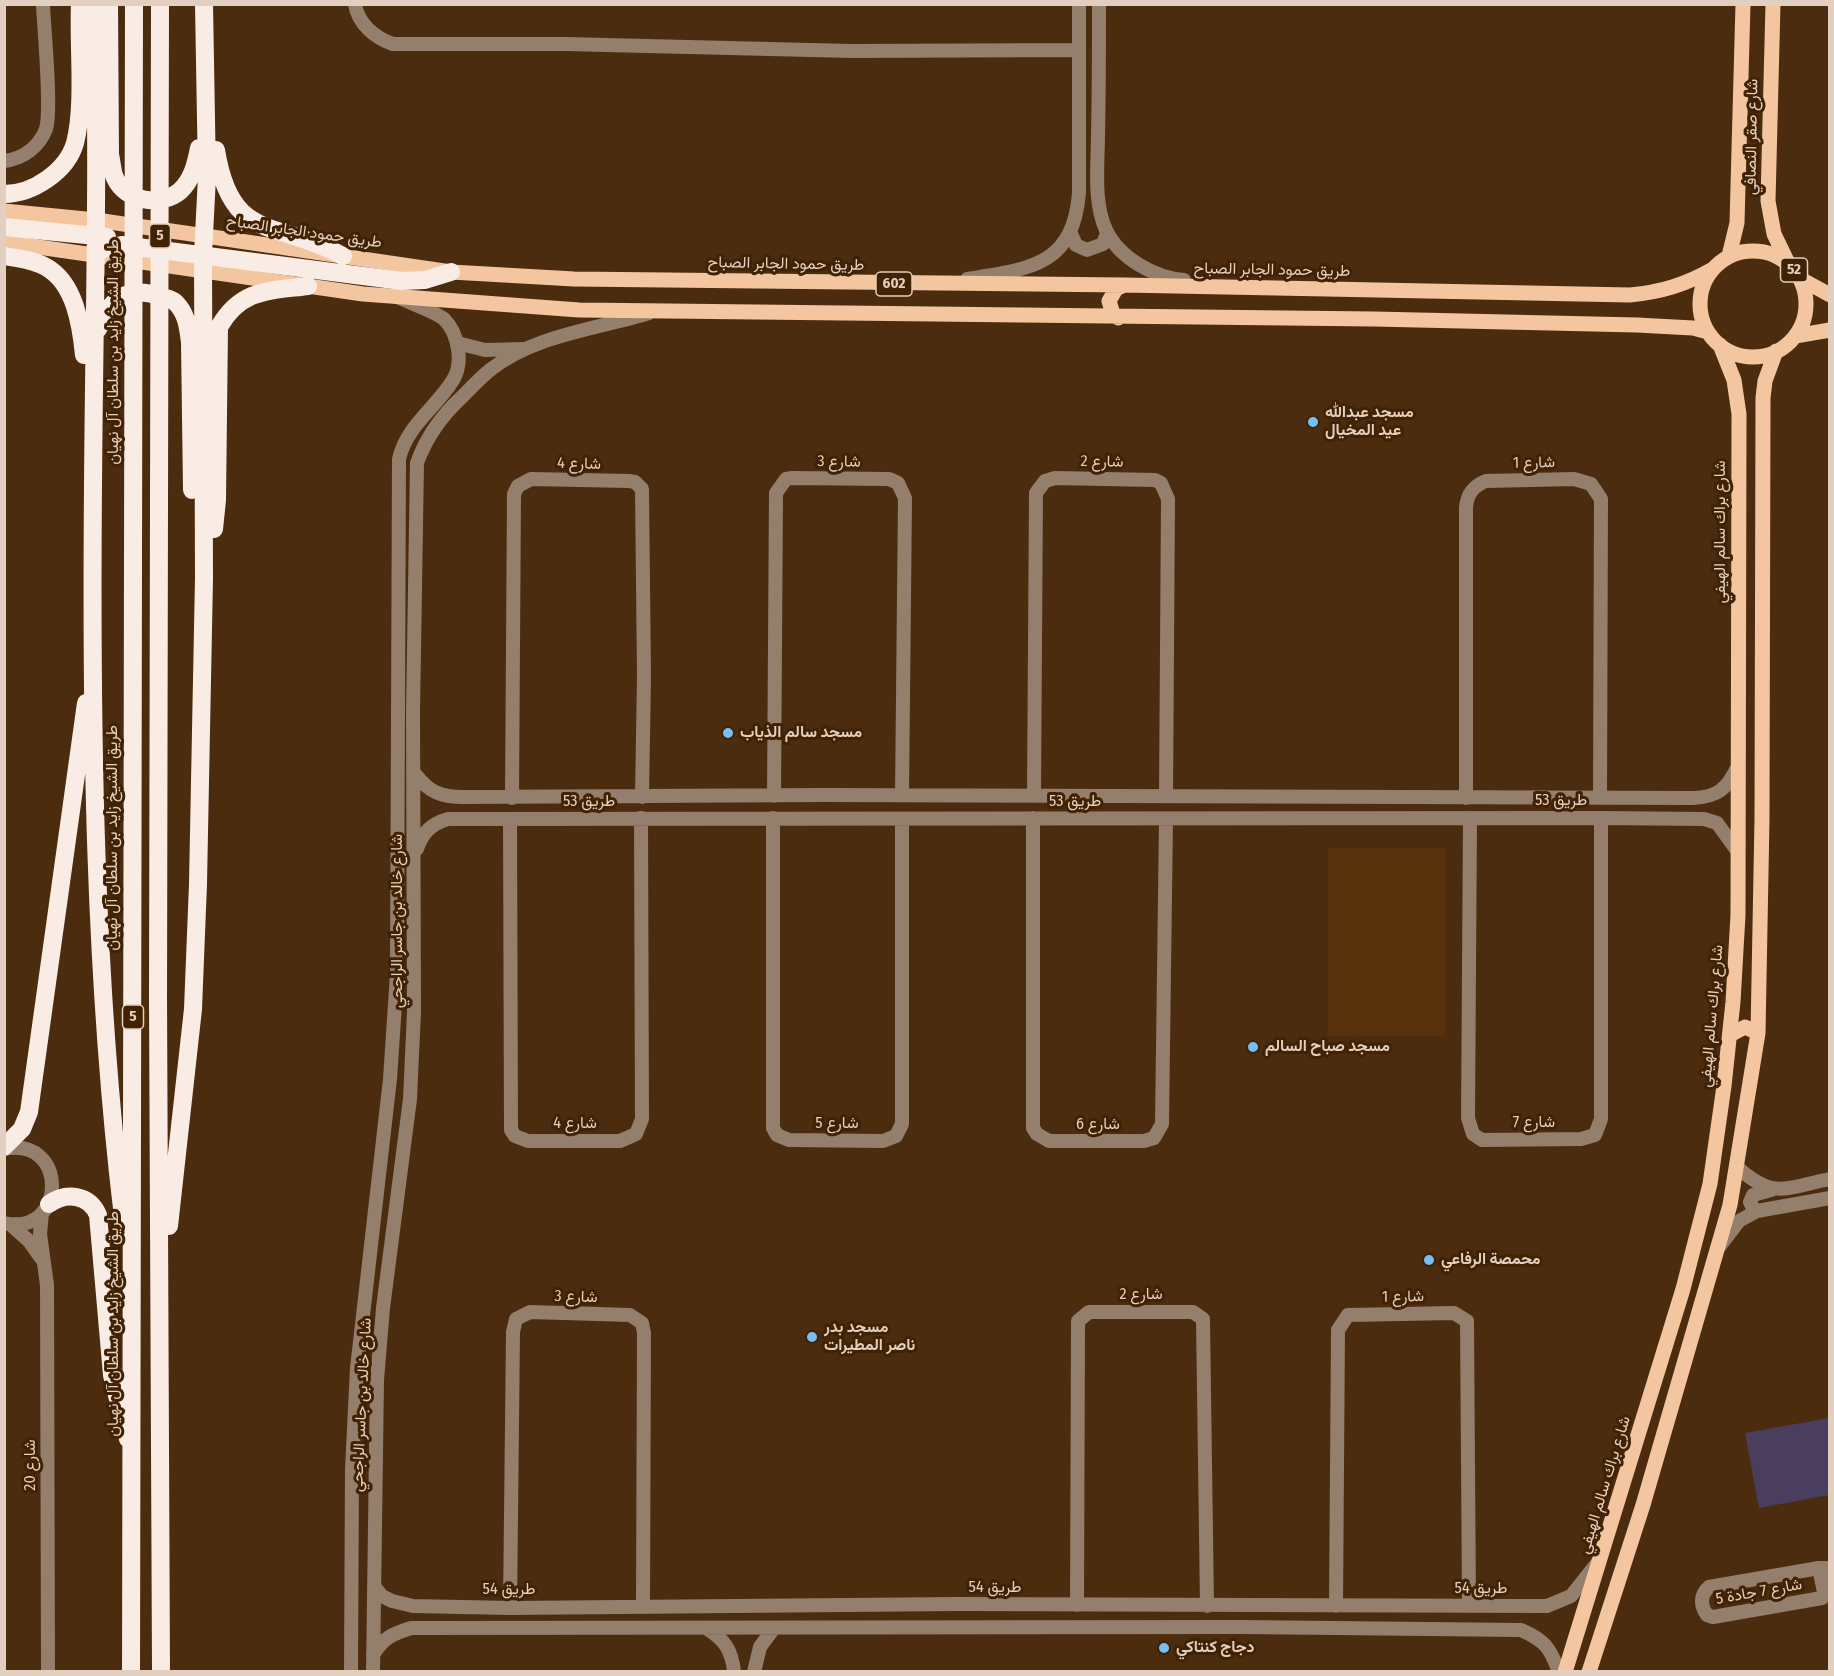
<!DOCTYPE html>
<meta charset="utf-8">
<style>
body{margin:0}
#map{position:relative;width:1834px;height:1676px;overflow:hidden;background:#4c2c0f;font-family:"Fira Sans Condensed",sans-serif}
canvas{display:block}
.frame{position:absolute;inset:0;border:6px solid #e3cfbf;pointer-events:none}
</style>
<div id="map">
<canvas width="1834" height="1676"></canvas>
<div class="frame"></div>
</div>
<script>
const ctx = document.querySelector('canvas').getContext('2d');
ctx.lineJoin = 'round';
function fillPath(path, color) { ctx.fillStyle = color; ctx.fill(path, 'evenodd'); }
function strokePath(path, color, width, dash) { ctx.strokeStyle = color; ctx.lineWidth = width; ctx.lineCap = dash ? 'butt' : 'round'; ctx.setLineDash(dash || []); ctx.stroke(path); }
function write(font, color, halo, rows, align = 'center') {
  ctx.font = font + ' "Fira Sans Condensed",Vazirmatn,sans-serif'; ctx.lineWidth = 6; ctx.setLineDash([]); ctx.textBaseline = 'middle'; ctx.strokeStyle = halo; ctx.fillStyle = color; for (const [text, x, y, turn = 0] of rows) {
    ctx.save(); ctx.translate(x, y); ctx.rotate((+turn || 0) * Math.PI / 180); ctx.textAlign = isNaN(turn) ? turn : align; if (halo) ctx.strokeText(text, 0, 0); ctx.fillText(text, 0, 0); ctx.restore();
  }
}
fillPath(new Path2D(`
 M1328 848H1445V1036H1328Z`), '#58320d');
fillPath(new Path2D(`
 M1829 1418V1495L1759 1508 1745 1433Z`), '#4a3e5f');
strokePath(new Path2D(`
 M355 4C358 24 375 38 393 44H566L851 51 1079 50
 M1099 4C1099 48 1099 91 1098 134 1098 164 1093 202 1106 230 1119 258 1155 278 1184 280
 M4 161C23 159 39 147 46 129 52 110 44 30 43 4
 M1071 234 1076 245 1087 250 1103 244 1107 233
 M967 279C1030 269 1073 266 1079 193V4
 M457 343 485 350 523 349
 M416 775C429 792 441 797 463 797L824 795 1693 798C1718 797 1727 789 1738 766
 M1034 795 1036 493 1045 481 1055 478 1155 480 1161 483 1168 499 1166 796
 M774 796 776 493 786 479 792 478 889 479 898 483 905 498 902 795
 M512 798 514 494 518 486 531 479 629 481 635 482 642 489 644 676 642 797
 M1466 798V508C1467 494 1473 486 1486 481L1574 479 1591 484 1601 499 1600 798
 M773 818V1128L777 1135 789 1140 883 1141 896 1136 902 1124V819
 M1033 818V1128L1037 1134 1049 1141H1144L1154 1138 1162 1124 1166 819
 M1470 818 1468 1118 1473 1134 1482 1140 1581 1139 1595 1135 1601 1119V818
 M510 819 511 1130 515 1136 528 1141H620L636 1134 642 1119 641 818
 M417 849C422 833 431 824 448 819L1601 818 1704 819 1717 823 1738 852
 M4 1149C68 1135 68 1237 4 1223
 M1737 1167C1774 1200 1784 1188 1830 1179
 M1755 1212 1750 1202 1753 1195 1771 1190
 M42 1213 40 1234 47 1285 48 1672
 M10 1224 29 1241 41 1258
 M1719 1247 1739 1221 1757 1211 1830 1198
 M1819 1568 1824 1592 1822 1598 1713 1617 1707 1615C1700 1605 1700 1595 1709 1587L1819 1568H1830
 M374 1586 382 1596 392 1601 413 1606 510 1608 958 1604 1547 1606 1571 1596 1598 1562
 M1077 1605 1078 1321 1089 1312H1193L1203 1319 1207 1606
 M1336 1606 1338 1330 1348 1315 1454 1313 1467 1321 1469 1605
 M510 1608 513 1332 516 1319 530 1312 630 1315 642 1323 644 1333 643 1605
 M706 1628C724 1639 732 1650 734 1672
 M373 1655C383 1638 392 1634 411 1628L1241 1627 1521 1630C1544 1640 1550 1647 1559 1672
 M351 1672 352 1469 357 1368 390 1079 397 974 399 459C407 425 436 408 453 380 464 362 458 333 444 319 434 311 410 303 397 297
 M373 1672 377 1380 383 1308 410 1099 414 1012 413 711 417 463C427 435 442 415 463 396 472 387 480 378 490 370 534 335 597 329 649 313
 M754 1672 760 1647 774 1628`), '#947e6c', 14);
strokePath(new Path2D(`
 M1773 4 1768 201 1774 234 1788 263
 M4 211 96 220 451 272 574 279 1124 285 1630 295C1661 292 1685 285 1713 269
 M4 242 363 294 579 310 1374 319 1637 325 1693 328 1708 332
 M1700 304a53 53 0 1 1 106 0a53 53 0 1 1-106 0Z
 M1729 256 1737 223 1743 4
 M1799 278 1830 295
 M1118 318 1113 314 1109 301 1116 289 1124 285
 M1795 336 1830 330
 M1730 1035 1745 1027 1758 1033
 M1565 1672 1683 1289 1710 1184 1724 1086 1733 1002 1738 915 1739 414 1734 380 1720 345
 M1589 1672 1643 1505 1730 1205 1758 1033 1762 819 1763 398 1765 381 1776 351`), '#f4c6a0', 15);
strokePath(new Path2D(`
 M94 4C99 165 94 326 93 486 91 730 94 975 123 1217
 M109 4 110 155C112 162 112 172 115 178 126 202 161 207 180 191 192 180 196 164 199 148
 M160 4 158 997 161 1672
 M216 150C231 244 277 219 343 256
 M4 194C33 194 67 171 75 143 85 105 78 45 80 4
 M4 227 107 237
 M96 255 102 249 122 245 402 281 425 280 451 272
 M4 256C17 258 34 260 46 267 75 283 81 325 84 355
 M98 329C110 300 126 285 159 296 165 298 173 299 176 303 187 314 188 328 190 342L192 490
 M214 529 217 500 219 327C241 289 268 291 308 286
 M4 1147 22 1129 29 1112 86 703
 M49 1204C66 1192 89 1194 98 1215L112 1375 128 1439
 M169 1226 193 1009 198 884 204 578 203 254 207 177 204 4
 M131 1672 134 4`), '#f8ece4', 18);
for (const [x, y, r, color] of [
 [1313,422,6,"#74c0f6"],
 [728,733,6,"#74c0f6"],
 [1253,1047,6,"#74c0f6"],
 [1429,1260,6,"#74c0f6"],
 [812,1337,6,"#74c0f6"],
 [1164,1648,6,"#74c0f6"]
]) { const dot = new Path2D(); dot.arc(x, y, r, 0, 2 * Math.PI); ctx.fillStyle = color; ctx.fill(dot); strokePath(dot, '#412203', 2); }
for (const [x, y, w] of [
 [160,236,21],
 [1794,270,27],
 [894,284,36],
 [133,1017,21]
]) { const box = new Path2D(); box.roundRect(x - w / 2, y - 12, w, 24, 4.5); ctx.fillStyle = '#412203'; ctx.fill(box); strokePath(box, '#e3cfbf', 1.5); }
write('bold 15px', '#e3cfbf', null, [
 ["5",160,236],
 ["52",1794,270],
 ["602",894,284],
 ["5",133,1017]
]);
write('16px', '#e3cfbf', '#412203', [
 ["شارع صقر النصافي",1752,137,-89],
 ["طريق حمود الجابر الصباح",304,232,8],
 ["طريق حمود الجابر الصباح",786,264,1],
 ["طريق حمود الجابر الصباح",1272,270,1],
 ["طريق الشيخ زايد بن سلطان آل نهيان",114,352,-90],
 ["شارع 3",839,462,1],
 ["شارع 2",1102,462,1],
 ["شارع 1",1534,463,-1],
 ["شارع 4",579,464,1],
 ["شارع براك سالم الهيفي",1721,532,-90],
 ["طريق 53",1561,801],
 ["طريق 53",589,802],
 ["طريق 53",1075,802],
 ["طريق الشيخ زايد بن سلطان آل نهيان",113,838,-90],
 ["شارع خالد بن جاسر الراجحي",398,921,-90],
 ["شارع براك سالم الهيفي",1712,1016,-85],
 ["شارع 7",1534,1123],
 ["شارع 4",575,1124],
 ["شارع 5",837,1124],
 ["شارع 6",1098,1125],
 ["شارع 2",1141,1295],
 ["شارع 3",576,1297,2],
 ["شارع 1",1403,1297,-1],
 ["طريق الشيخ زايد بن سلطان آل نهيان",114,1324,-90],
 ["شارع خالد بن جاسر الراجحي",362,1405,-87],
 ["شارع 20",31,1465,-90],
 ["شارع براك سالم الهيفي",1605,1485,-73],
 ["طريق 54",995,1588],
 ["طريق 54",1481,1589],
 ["طريق 54",509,1590],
 ["شارع 7 جادة 5",1759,1592,-10]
]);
write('bold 16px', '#e3cfbf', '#412203', [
 ["مسجد عبدالله",1325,413],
 ["عيد المخيال",1325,431],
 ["مسجد سالم الذياب",740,733],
 ["مسجد صباح السالم",1265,1047],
 ["محمصة الرفاعي",1441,1260],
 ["مسجد بدر",824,1328],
 ["ناصر المطيرات",824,1346],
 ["دجاج كنتاكي",1176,1648]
], 'left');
</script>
